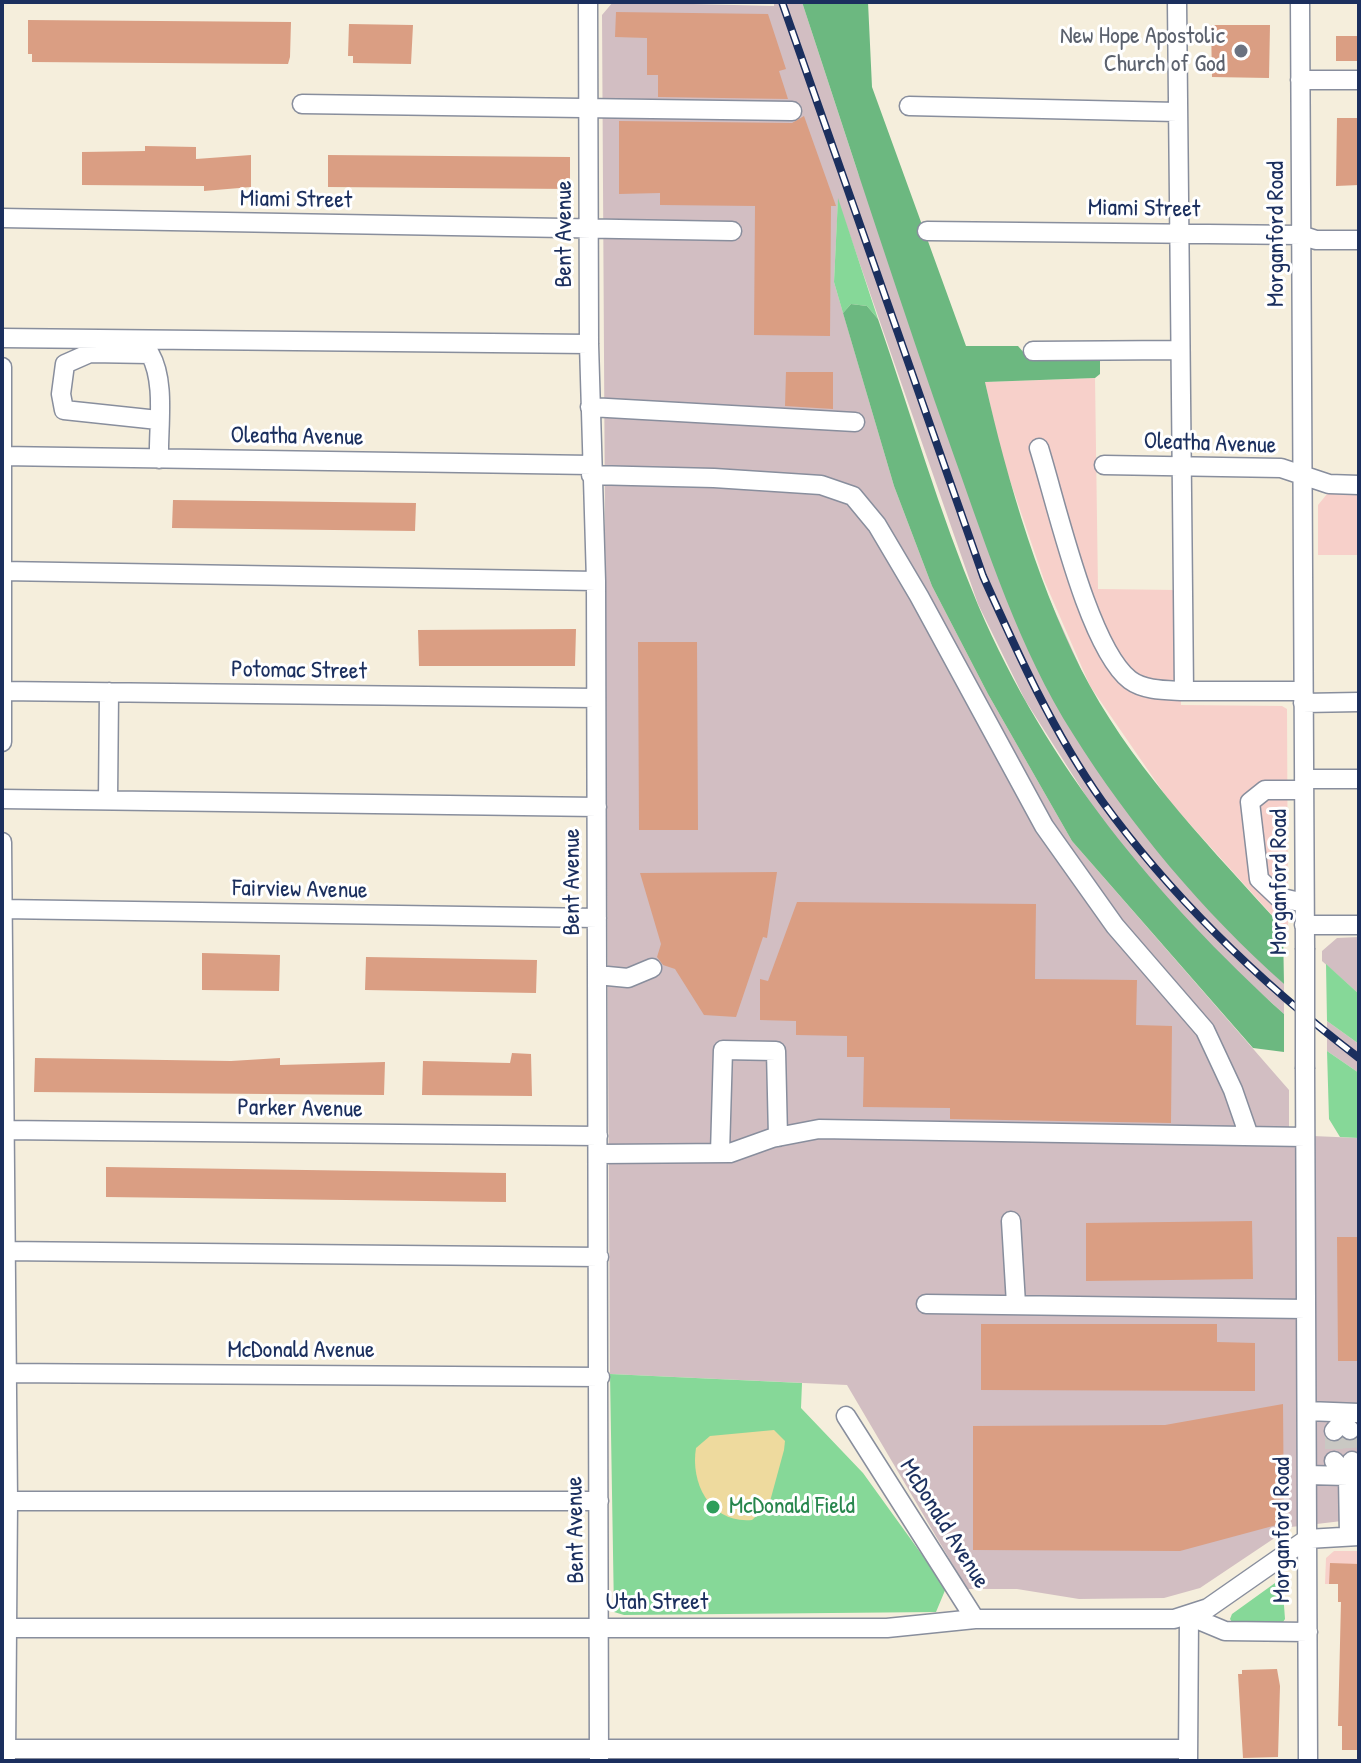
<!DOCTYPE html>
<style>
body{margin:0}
#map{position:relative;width:1361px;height:1763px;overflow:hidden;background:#f5eedc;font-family:"Patrick Hand",sans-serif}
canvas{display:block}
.frame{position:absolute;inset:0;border:4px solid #1b2f5e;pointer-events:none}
</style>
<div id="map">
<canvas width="1361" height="1763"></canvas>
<div class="frame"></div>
</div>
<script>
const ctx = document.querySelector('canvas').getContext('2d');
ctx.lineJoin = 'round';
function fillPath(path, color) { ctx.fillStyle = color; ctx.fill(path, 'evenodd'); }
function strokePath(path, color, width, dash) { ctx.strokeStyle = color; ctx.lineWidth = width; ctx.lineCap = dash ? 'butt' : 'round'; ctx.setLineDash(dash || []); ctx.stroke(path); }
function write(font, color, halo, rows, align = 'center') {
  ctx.font = font + ' "Patrick Hand",sans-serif'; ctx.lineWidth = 6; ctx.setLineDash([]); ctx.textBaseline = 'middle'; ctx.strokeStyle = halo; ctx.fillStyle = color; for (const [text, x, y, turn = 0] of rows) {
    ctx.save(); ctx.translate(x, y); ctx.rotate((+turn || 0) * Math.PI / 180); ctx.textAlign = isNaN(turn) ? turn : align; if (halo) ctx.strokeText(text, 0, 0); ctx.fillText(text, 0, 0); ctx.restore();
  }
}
fillPath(new Path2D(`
 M1095 378 1098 589 1178 590 1181 705 1282 706 1287 709 1288 933 1170 802 1090 686 1044 580 1002 457 985 382Z
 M1327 494H1359V555H1318V505Z
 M1334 1551H1359V1584H1325L1326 1558Z`), '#f7d0ca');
fillPath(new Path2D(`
 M613 2 774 6V2H802L858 173 1168 863 1222 923 1284 984V1014L1222 958 1154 886 1095 810 1025 700 978 604 838 201 834 282 894 486 932 586 988 694 1072 841 1289 1090V1135L1359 1138V1519L1291 1527 1200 1588 1164 1598 1079 1599 1017 1589H967L847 1385 610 1374 602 15Z
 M1359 937V994L1322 961V951L1337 938Z
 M1327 1021 1359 1044V1073L1327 1051Z`), '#d2bec2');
fillPath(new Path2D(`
 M838 198 878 319 867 306 851 304 843 313 834 282Z
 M1326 964 1359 994V1044L1327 1021Z
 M1327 1051 1359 1073V1138L1340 1137 1329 1119Z
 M610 1374 802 1383 801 1408 863 1473 946 1588 936 1612 624 1615 614 1612Z
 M1282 1578 1285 1619 1281 1625H1234L1230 1619 1232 1614Z`), '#86d898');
fillPath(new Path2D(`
 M802 2H868L872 87 966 346H1018L1025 354 1100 357V374L1095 378 985 382C1007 480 1042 598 1090 686 1140 776 1214 851 1283 928L1284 984C1203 912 1130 825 1073 734 1019 649 988 551 954 456 901 306 852 154 802 2Z
 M851 304 867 306 878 319C911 414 939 512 978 605 1048 768 1155 896 1284 1014V1052L1253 1048 1072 841 988 694 932 586 894 486 843 313Z`), '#6cb880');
fillPath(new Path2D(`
 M774 1430 785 1441 784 1450 769 1505 752 1520C711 1524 690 1484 696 1448L710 1436Z`), '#eeda9e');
fillPath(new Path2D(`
 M616 12 768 14 786 69 779 71 788 99 658 97V75H647V38L615 37Z
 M28 20 291 22 290 57 288 64 32 62V54H28Z
 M349 24 413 25 411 64 353 63V56H348Z
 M1211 25H1270L1269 78 1212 77Z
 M1336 36H1359V61H1336Z
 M804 116 836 206H831L830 336 754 335 755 206 660 205V193L619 194V121L792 123Z
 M1337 118H1359V185L1336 186Z
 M145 146 196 147V159L251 155V187L204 191V186L82 185V152L145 151Z
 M328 155 570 157V189L328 187Z
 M786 372H833V409L785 406Z
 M173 500 416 503 415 531 172 528Z
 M576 629 575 666H419L418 630Z
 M638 642H697L698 830H639Z
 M777 872 767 938 763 937 736 1017 704 1015 675 969 663 965 657 957 661 944 640 873Z
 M797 902 1036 904 1035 979 1137 980 1136 1025 1172 1026 1171 1123 950 1119V1108L863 1107 864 1057H847V1036L796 1035V1021L760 1020V979L768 981Z
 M202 953 280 955 279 991 202 990Z
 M366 957 537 960 536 993 365 990Z
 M512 1053 531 1054 532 1096 422 1095 423 1061 510 1063Z
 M35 1058 231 1061 280 1058V1065L385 1062 384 1095 34 1092Z
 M106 1167 506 1173V1202L106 1197Z
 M1252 1221 1253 1279 1086 1281V1223Z
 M1337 1237H1359V1361H1338Z
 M981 1324H1217V1342L1255 1343V1391L981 1390Z
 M1283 1404 1284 1523 1180 1551 973 1550V1426L1165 1425Z
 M1330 1563 1359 1564V1750H1342V1726H1338L1341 1602H1338V1584H1329Z
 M1277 1669 1280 1686 1278 1757 1243 1758 1238 1674H1242V1670Z`), '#da9e83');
strokePath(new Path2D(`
 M1350 1430 1352 1461
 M1334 1431V1461`), '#c9c8c3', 18, [18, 9]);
const minor = new Path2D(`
 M588 2 589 344 596 581 599 1761
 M1177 2 1184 691H1303
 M1300 2 1305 948
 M1300 80H1359
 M302 104 792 111
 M909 106 1177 112
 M2 218 732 231
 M927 231 1301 235 1316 240H1359
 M2 338 589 344
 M1033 351 1179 350
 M2 367V742
 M590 407 855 422
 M158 420 64 410 61 394 65 364 90 353 150 354C166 382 158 427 159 459
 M1039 448C1056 502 1088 647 1130 680 1145 691 1167 690 1184 691
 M2 456 591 465
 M1104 465 1281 468 1329 484 1359 485
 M591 475 714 478 821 485 853 496 877 525 919 596 1044 826 1115 926 1205 1030 1233 1090 1249 1136
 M2 571 596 581
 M2 691 595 698
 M1303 703 1359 702
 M1304 779H1359
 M1304 790H1265L1250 802 1259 879 1278 897 1304 903
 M2 799 597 807
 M108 800 109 692
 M2 842 8 1501 6 1758
 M2 909 597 918
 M1304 925H1359
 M597 975 628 978 652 968
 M1305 1069 1308 1761
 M2 1130 598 1136
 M720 1153 723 1050 776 1051 778 1137
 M599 1154 730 1153 772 1138 819 1129 1305 1137
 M1011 1221 1016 1304
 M2 1251 599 1257
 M926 1304 1306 1309
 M2 1373 600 1377
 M1307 1411 1359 1413
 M846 1416 975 1619
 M1334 1431 1342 1422 1350 1430
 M1334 1461 1348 1476 1352 1461
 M1307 1475 1348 1476 1349 1536
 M2 1501H599
 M1189 1616 1225 1631 1308 1632
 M2 1628H887L975 1619H1174L1208 1608 1307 1539 1359 1536
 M2 1749H1188
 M1188 1761 1189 1616`);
strokePath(minor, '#888e9d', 21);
strokePath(minor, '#fff', 18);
const rail = new Path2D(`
 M782 2 983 576C1018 654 1053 732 1102 801 1174 900 1262 984 1359 1058`);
strokePath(rail, '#1b2f5e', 8);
strokePath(rail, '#fff', 5, [15]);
const minorBridge = new Path2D(`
 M1305 948V1069`);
strokePath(minorBridge, '#888e9d', 21, []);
strokePath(minorBridge, '#fff', 18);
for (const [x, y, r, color] of [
 [1241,51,8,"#6b7280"],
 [713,1507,8,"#2e9e5b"]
]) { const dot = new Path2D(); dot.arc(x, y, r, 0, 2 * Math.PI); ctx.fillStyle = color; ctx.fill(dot); strokePath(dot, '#fff', 3); }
write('24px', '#5b616d', '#fff', [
 ["New Hope Apostolic",1225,37],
 ["Church of God",1225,65]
], 'right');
write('24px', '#1b2f5e', '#fff', [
 ["Miami Street",296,200,1],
 ["Miami Street",1144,209,1],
 ["Bent Avenue",565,234,-90],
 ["Morganford Road",1277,234,-90],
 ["Oleatha Avenue",297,437,1],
 ["Oleatha Avenue",1210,444,2],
 ["Potomac Street",299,671,1],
 ["Bent Avenue",573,882,-90],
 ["Morganford Road",1280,882,-90],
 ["Fairview Avenue",300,890,1],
 ["Parker Avenue",300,1109,1],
 ["McDonald Avenue",301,1351],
 ["McDonald Avenue",944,1524,58],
 ["Bent Avenue",576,1530,-91],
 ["Morganford Road",1283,1530,-90],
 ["Utah Street",657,1603]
]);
write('24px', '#27864d', '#fff', [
 ["McDonald Field",729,1507]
], 'left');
</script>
